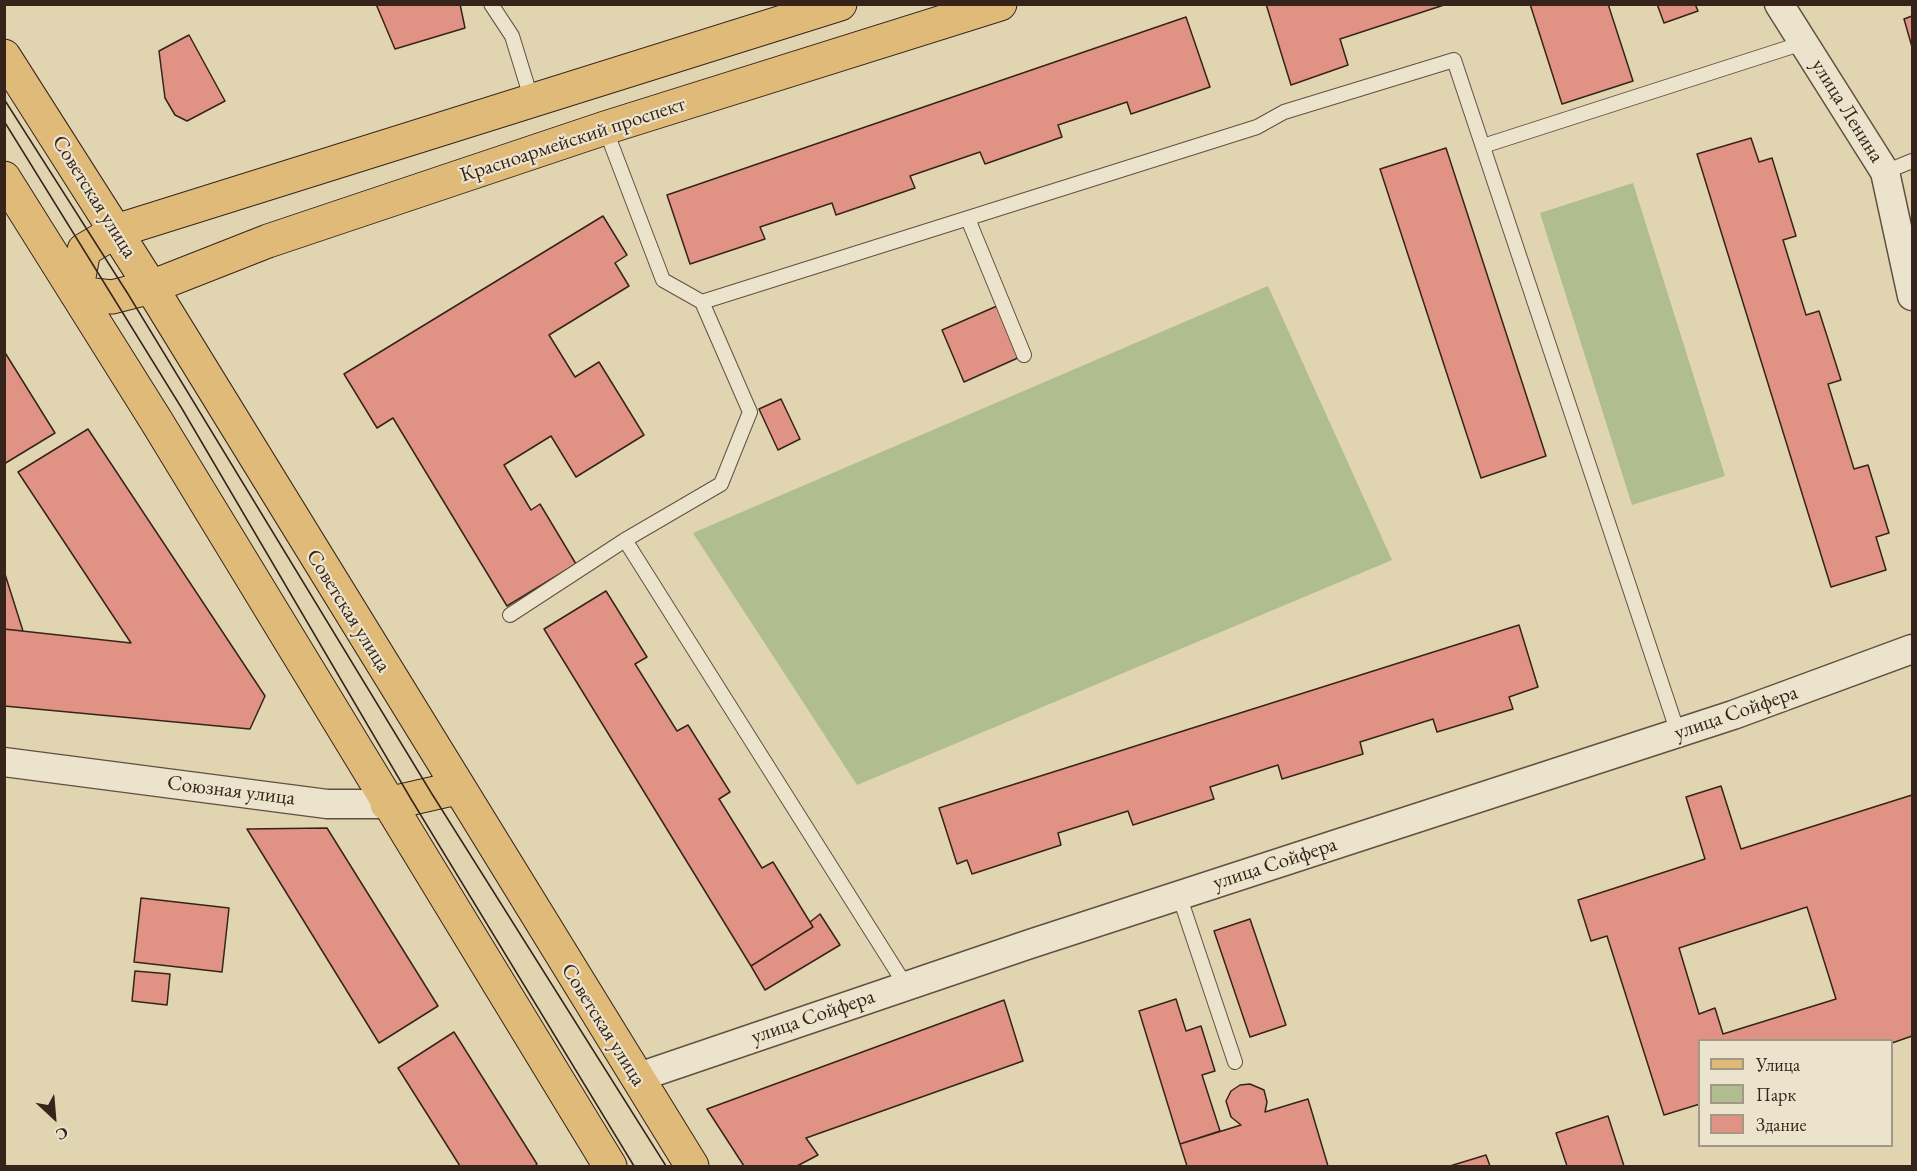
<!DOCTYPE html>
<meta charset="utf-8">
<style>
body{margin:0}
#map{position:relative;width:1917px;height:1171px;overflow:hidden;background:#e1d4b1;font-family:"EB Garamond",serif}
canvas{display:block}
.frame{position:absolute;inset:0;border:6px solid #36241a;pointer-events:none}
.legend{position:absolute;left:1698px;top:1039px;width:195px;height:108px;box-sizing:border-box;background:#ece3cc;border:2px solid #a39785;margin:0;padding:8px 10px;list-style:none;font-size:18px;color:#36241a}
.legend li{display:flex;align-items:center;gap:12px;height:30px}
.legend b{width:30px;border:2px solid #a39785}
.north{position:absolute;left:24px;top:1087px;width:60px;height:60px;-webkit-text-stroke:4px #ece3cc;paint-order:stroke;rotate:154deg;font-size:16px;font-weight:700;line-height:24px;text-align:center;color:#36241a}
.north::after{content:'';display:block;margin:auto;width:21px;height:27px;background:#36241a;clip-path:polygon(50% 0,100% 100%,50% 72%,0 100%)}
</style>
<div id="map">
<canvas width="1917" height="1171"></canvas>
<div class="frame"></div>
<ul class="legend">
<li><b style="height:8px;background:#e0ba78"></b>Улица</li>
<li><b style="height:16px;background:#b0bd8e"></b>Парк</li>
<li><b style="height:16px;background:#e09385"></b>Здание</li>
</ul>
<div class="north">С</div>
</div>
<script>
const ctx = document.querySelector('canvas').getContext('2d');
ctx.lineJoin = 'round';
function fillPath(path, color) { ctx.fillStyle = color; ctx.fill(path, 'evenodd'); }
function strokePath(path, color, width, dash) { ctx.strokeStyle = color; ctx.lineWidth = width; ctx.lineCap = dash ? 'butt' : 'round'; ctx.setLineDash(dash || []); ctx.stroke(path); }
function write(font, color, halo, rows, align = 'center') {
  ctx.font = font + ' "EB Garamond",serif'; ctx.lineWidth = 4.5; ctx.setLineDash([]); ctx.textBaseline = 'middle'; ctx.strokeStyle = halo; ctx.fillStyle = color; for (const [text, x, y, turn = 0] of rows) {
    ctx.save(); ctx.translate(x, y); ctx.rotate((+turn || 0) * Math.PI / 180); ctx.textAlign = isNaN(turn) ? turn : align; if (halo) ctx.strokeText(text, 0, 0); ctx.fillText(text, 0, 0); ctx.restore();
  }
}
fillPath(new Path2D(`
 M1633 183 1725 476 1632 505 1540 213Z
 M1268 286 1392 560 857 785 693 533Z`), '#b0bd8e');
const building = new Path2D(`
 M376 4H460L465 28 395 49Z
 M1266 4H1447L1340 39 1348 65 1291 85Z
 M1530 4H1608L1633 81 1562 104Z
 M1657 4H1695L1698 11 1664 23Z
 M1912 16V47L1904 19Z
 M1186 17 1210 87 1131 114 1127 102 1058 125 1062 137 985 164 980 152 910 176 915 188 836 215 832 203 760 227 765 239 690 264 667 195Z
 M189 35 225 101 187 121 175 115 165 98 159 51Z
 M1751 138 1759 162 1772 158 1796 236 1783 240 1806 315 1819 311 1841 380 1828 384 1854 469 1868 465 1889 533 1876 537 1886 570 1831 587 1697 154Z
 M1446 148 1546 456 1481 478 1380 169Z
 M603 216 627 255 615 263 629 286 549 335 575 377 599 362 644 435 576 477 551 436 504 465 531 510 540 504 576 564 507 606 393 418 377 428 344 374Z
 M997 306 1020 357 964 382 942 330Z
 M4 351 55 433 4 464Z
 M781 399 800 439 778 450 759 409Z
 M88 429 265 696 250 729 4 706V629L131 643 18 472Z
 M4 571 23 631 4 629Z
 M606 591 647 657 635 664 677 731 688 725 730 792 719 799 762 868 773 862 813 927 751 966 544 629Z
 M1519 625 1538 687 1509 697 1513 709 1437 732 1433 719 1360 742 1363 754 1282 779 1278 765 1210 787 1214 799 1133 825 1128 811 1058 833 1061 845 972 874 967 860 957 864 939 808Z
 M1721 786 1741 849 1912 795V1036L1892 1043V1040H1700V1104L1664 1115 1607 936 1591 941 1578 900 1705 859 1686 797ZM1807 907 1836 999 1723 1034 1715 1008 1699 1014 1679 948Z
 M327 828 438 1006 379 1043 247 829Z
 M141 898 229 908 222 972 134 962Z
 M820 914 840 945 765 990 751 966 813 927 810 922Z
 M1250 919 1286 1025 1250 1037 1214 931Z
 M135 971 170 974 167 1005 132 1001Z
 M1176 999 1186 1031 1201 1026 1215 1071 1202 1075 1220 1131 1180 1144 1139 1011Z
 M1004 1000 1023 1061 806 1138 818 1155 797 1166H744L707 1109Z
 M454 1032 537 1164 535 1166H460L398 1068Z
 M1250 1084 1264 1090 1267 1102 1265 1112 1308 1099 1328 1166H1187L1180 1144 1241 1125 1231 1117 1226 1101 1231 1091 1240 1085Z
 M1608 1116 1624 1166H1567L1556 1133Z
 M1486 1155 1490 1166H1450Z`);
fillPath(building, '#e09385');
strokePath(building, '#36241a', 1.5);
const service = new Path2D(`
 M491 4 512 36 532 101
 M605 128 663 280 702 302 1257 127 1284 112 1454 60 1678 733
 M1483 146 1803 43
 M1885 172 1912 161
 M968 219 1024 355
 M625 540 906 986
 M510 615 625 540 721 484 750 412 702 302
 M1179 895 1235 1062`);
const minor = new Path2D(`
 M1779 4 1885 172 1912 296
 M4 762 327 804H387
 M636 1078 1030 944 1733 715 1912 649`);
const primary = new Path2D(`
 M4 56 151 287 692 1166
 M4 178 157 422 610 1166
 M76 293 112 297 151 287 268 241 605 128 1000 4
 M76 293 84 250 116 231 840 4
 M387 804 457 788`);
strokePath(service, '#615040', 16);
strokePath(minor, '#615040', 31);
strokePath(primary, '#36241a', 35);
strokePath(service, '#ece3cc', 14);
strokePath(minor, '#ece3cc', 28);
strokePath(primary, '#e0ba78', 33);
strokePath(new Path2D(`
 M4 99 128 294 432 794 666 1166
 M4 121 181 407 411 799 634 1166`), '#36241a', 1.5);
write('21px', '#36241a', '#ece3cc', [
 ["улица Ленина",1847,111,58],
 ["Красноармейский проспект",573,140,-18],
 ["Советская улица",94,197,58],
 ["Советская улица",348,611,58],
 ["улица Сойфера",1736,713,-19],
 ["Союзная улица",231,791,7],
 ["улица Сойфера",1275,864,-18],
 ["улица Сойфера",813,1017,-19],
 ["Советская улица",603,1025,58]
]);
</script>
